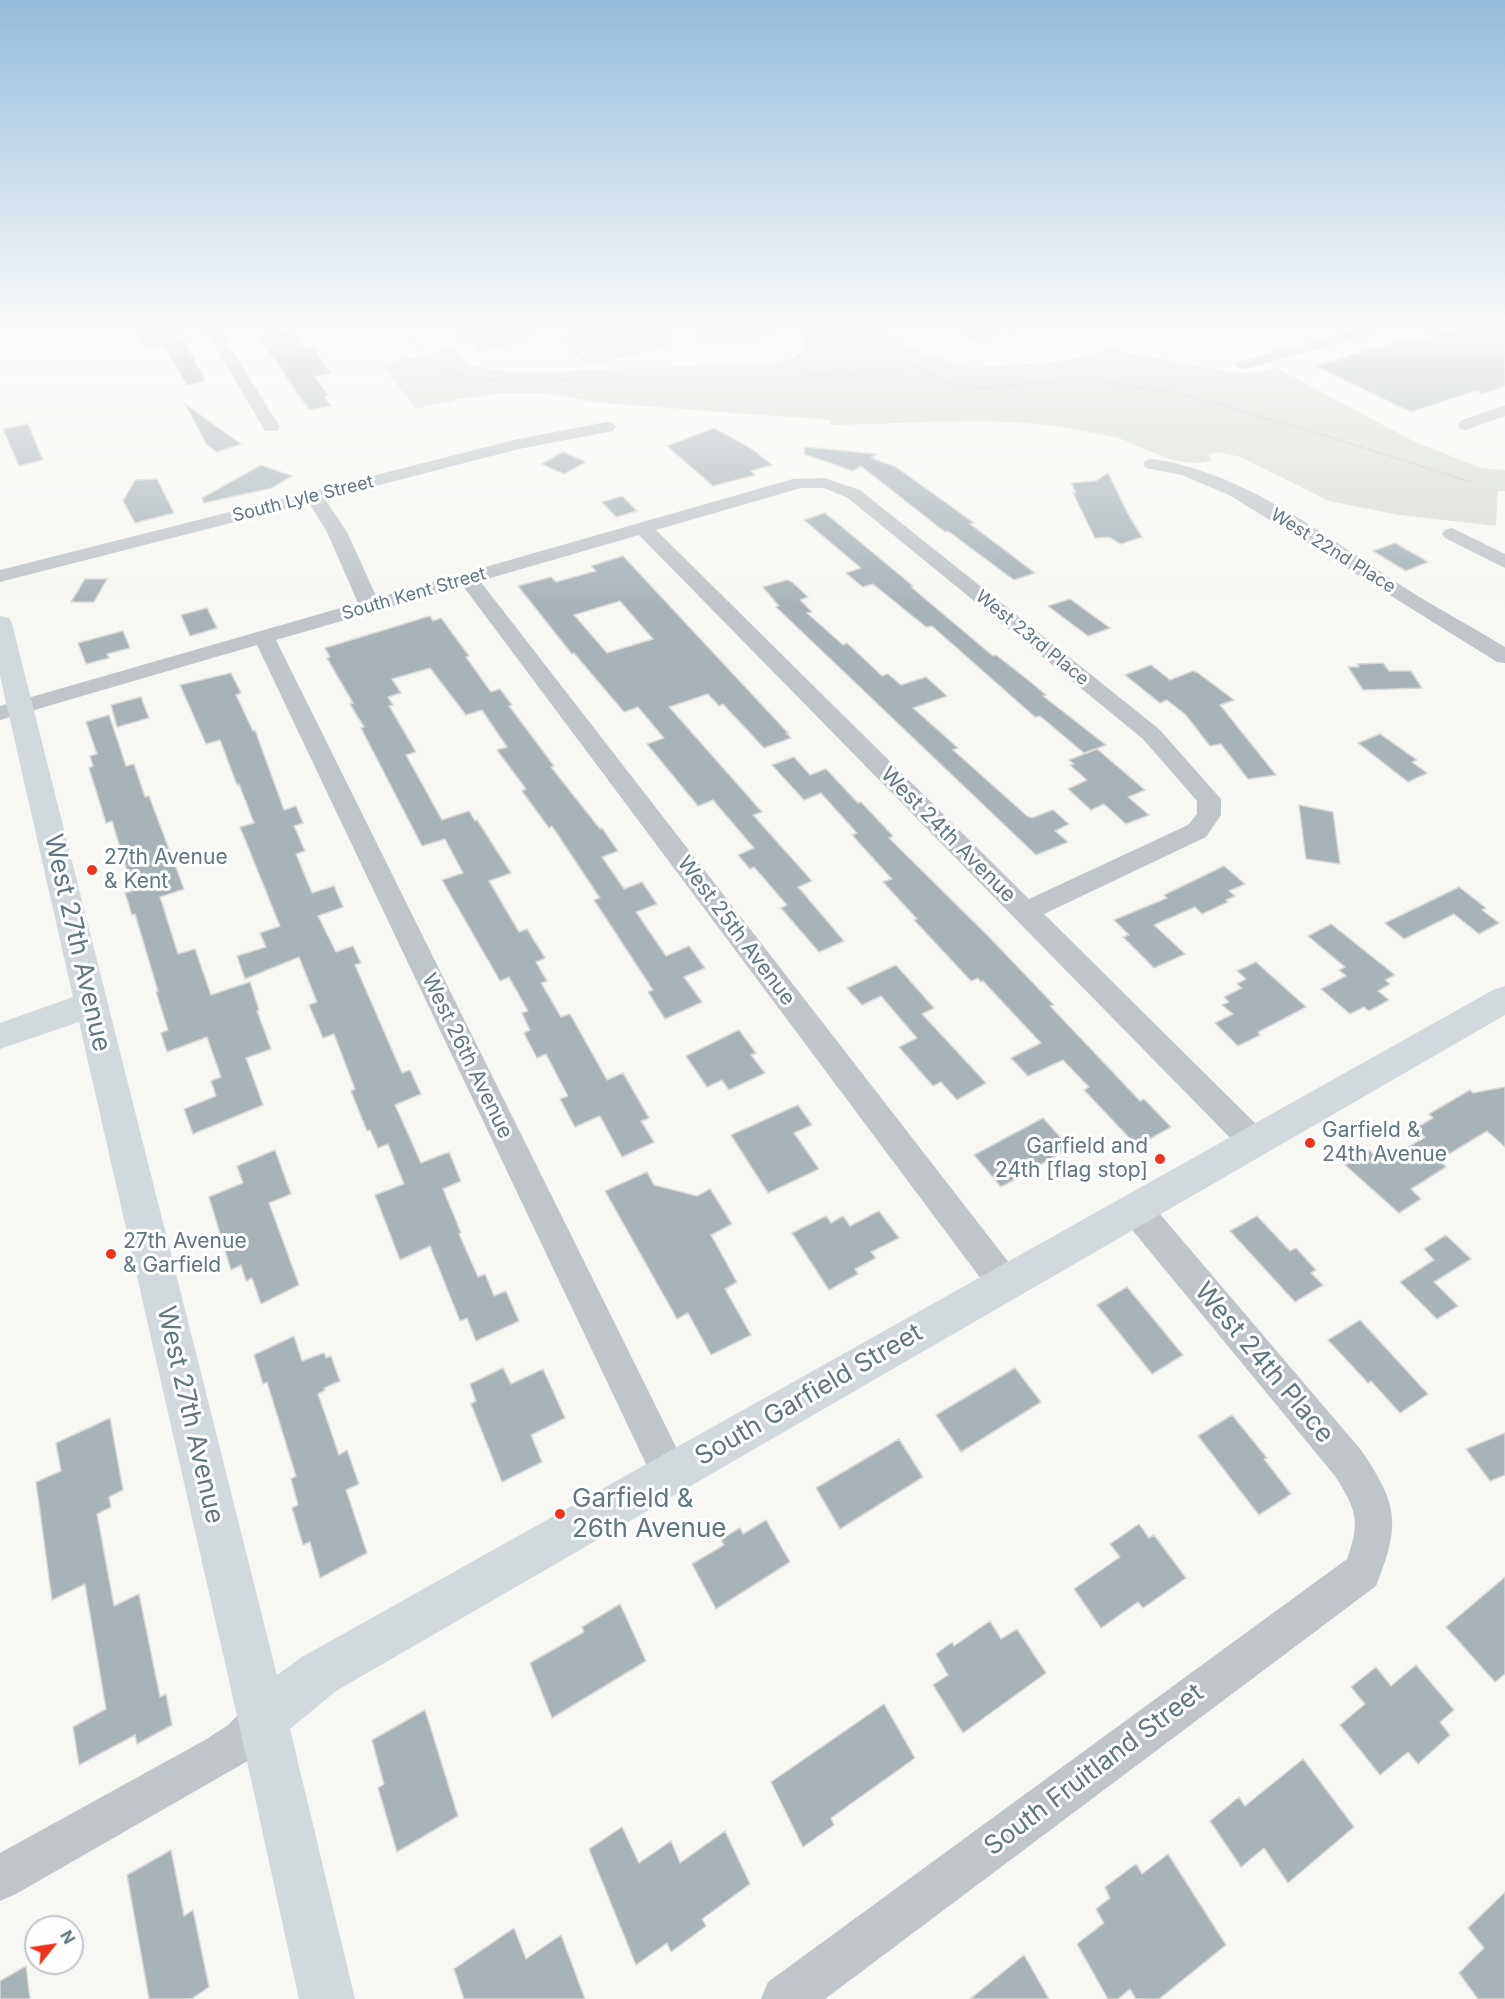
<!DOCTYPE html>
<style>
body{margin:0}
#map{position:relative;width:1505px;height:1999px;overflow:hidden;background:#f7f7f3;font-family:Inter,sans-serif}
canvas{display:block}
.north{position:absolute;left:24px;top:1915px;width:60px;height:60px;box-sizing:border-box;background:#fff;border:2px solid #bfc8cd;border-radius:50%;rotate:60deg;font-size:16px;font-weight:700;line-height:24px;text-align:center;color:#607681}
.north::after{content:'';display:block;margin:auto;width:21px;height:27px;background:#f0331a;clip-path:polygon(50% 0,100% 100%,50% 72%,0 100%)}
</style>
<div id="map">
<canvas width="1505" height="1999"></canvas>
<div class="north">N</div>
</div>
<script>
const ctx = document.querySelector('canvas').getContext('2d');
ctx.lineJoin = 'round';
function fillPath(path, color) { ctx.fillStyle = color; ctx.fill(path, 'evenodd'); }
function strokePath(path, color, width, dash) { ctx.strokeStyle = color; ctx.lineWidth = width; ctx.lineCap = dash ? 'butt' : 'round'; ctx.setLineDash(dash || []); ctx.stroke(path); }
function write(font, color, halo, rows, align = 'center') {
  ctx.font = font + ' Inter,sans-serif'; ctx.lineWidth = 6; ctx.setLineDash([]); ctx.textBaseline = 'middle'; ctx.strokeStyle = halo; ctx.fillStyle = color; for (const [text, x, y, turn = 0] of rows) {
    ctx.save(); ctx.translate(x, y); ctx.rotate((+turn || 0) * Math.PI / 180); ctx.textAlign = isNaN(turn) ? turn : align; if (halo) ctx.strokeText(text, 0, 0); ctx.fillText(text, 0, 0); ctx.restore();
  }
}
fillPath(new Path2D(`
 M452 326H547L514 344 480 352Z
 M569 326H658L673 340 668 346 588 366 571 352 564 340Z
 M688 326H772L779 332 709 345Z
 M804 326H878L890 339 917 351 969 368 1065 361 1114 348 1126 353 1234 372 1255 373 1275 367 1413 441 1481 468 1505 470V491H1498L1496 526 1399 515 1329 501 1241 457 1218 452 1208 455 1212 460C1182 471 1148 449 1121 439 1110 435 1097 434 1085 431 1002 414 916 424 831 425L829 420 602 403 543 393H503L459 399 416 409 381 364 454 348 472 366 518 373 778 362 791 359 806 349 804 341Z`), '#d7dcd2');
const building = new Path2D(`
 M133 326H172L180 340H183L206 381 187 385 164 347 146 351Z
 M1464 326H1495L1505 330V386L1482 394 1475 391 1411 412 1315 366 1403 340 1407 342Z
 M291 331 304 348 311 347 331 373 315 377 329 396 325 397 331 406 309 410 259 337Z
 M185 404 241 444 217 452 207 445Z
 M28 424 43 460 19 466 3 429Z
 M714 428 752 449 772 465 751 471 755 475 713 486 667 446Z
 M805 447 877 454 871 458 896 467 974 523 970 524 1035 573 1014 580 948 531 945 532 861 466 853 471 804 454Z
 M563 452 586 462 564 474 541 464Z
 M261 465 292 476 272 488 204 503 202 498Z
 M1108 473 1128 514 1142 537 1121 544 1109 537 1095 538 1073 493H1076L1071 483 1096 481Z
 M157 479 174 513 135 523 123 501 135 480Z
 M622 496 637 511 616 517 602 502Z
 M825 513 913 586 911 587 993 656 996 655 1028 680 1046 695 1043 696 1106 745 1084 753 1040 716 1035 717 932 626 926 627 873 584 863 587 846 573 861 568 804 520Z
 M1395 543 1428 562 1406 571 1373 551Z
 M623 556 788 733H786L791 738 764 748 723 704 719 706 708 694 669 707 762 812 753 815 812 881 798 887 844 941 819 952 781 908 787 905 754 867 750 869 738 855 754 848 713 800 698 806 647 744 664 738 638 707 624 712 574 653 572 654 518 586 551 577 556 582 596 571 591 566ZM620 601 653 639 607 653 574 615Z
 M85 579H107L94 602H71Z
 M787 580 792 582 808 597 800 600 812 612 807 613 843 645 847 643 882 676 888 674 901 685 926 677 947 696 913 708 958 748 953 750 1027 816 1032 818 1053 810 1069 824 1055 831 1068 842 1036 855 776 607 779 606 763 587Z
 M1070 599 1110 628 1088 636 1048 606Z
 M207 608 217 628 190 636 181 615Z
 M430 616 433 621 441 618 469 656 466 657 491 692 500 689 512 705 509 706 554 766 551 767 600 829 602 828 618 851 602 857 624 889 642 882 657 904 636 912 666 956 689 946 705 968 684 977 702 1002 665 1019 648 992 653 990 594 900 600 898 552 826 549 828 522 791 526 789 497 750 507 747 482 710 466 715 430 668 392 679 401 693 388 697 393 705 389 706 416 752 406 755 442 820 469 811 475 821 477 820 511 873 489 881 519 932 527 929 545 958 536 962 547 981 541 983 561 1017 570 1014 607 1080 623 1073 649 1118 641 1121 654 1142 622 1157 600 1116 575 1127 560 1099 568 1096 546 1054 537 1058 524 1033 530 1030 522 1013 528 1011 509 977 500 981 442 880 463 873 445 839 422 846 361 728 364 727 350 704 353 703 327 658 330 657 325 648Z
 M123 631 130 648 107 654 109 658 86 664 78 643Z
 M1383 663 1389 671H1411L1422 688 1363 690 1348 667H1359L1357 664Z
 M1151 665 1170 680 1193 671 1198 673 1234 700 1220 705 1276 775 1248 779 1221 744 1210 746 1186 715 1167 700 1160 703 1125 675Z
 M231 673 241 693 236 695 253 731 255 730 284 810 296 806 303 823 294 826 305 851 296 854 312 893 334 886 343 907 318 916 336 952 353 946 361 963 355 965 402 1073 410 1070 421 1094 395 1105 421 1163 449 1152 461 1181 443 1189 461 1233 459 1234 478 1277 485 1274 494 1296 506 1291 519 1321 476 1341 467 1318 460 1321 430 1246 400 1260 375 1195 404 1184 388 1144 378 1148 370 1130 367 1131 351 1091 355 1089 334 1034 323 1038 309 1005 317 1002 299 957 245 979 237 956 266 947 260 933 280 926 240 827 254 823 239 784 237 785 220 740 206 744 180 685Z
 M141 697 149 718 117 727 111 705Z
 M109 715 126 766 134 764 145 797 149 796 184 889 160 897 178 954 195 949 211 995 250 982 259 1010 257 1011 271 1049 246 1058 263 1105 193 1134 184 1109 216 1096 211 1081 221 1077 207 1037 167 1052 161 1033 168 1030 156 992 158 991 135 914 132 915 125 893 132 891 126 867 112 821 106 823 89 768 93 766 90 756 97 754 86 722Z
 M1380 734 1417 760 1412 762 1427 773 1408 782 1358 743Z
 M1097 749 1145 790 1128 797 1149 815 1126 824 1104 804 1091 810 1068 789 1087 780 1070 765 1074 764 1069 760Z
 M794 757 810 775 826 769 858 803 861 802 893 836 889 838 989 937 1054 1005 1050 1006 1087 1045 1140 1101 1144 1099 1171 1127 1137 1146 1084 1090 1089 1087 1063 1060 1028 1076 1011 1058 1041 1043 983 981 981 982 978 978 971 981 914 920 917 919 883 882 892 879 852 835 857 833 821 793 804 800 772 765Z
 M1299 805 1333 812 1340 864 1306 859Z
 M1224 866 1245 884 1229 891 1235 896 1226 900 1228 902 1202 914 1195 907 1154 925 1185 954 1154 968 1123 937 1129 935 1114 920 1167 898 1164 895Z
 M1459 887 1486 908 1482 910 1499 923 1479 934 1454 914 1404 939 1385 923Z
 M1331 924 1395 975 1385 980 1390 984 1378 991 1389 1000 1369 1011 1364 1007 1350 1014 1321 989 1346 976 1339 970 1345 967 1308 936Z
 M1256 962 1306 1007 1258 1032 1260 1035 1238 1046 1215 1023 1233 1014 1222 1005 1229 1002 1224 997 1242 988 1237 984 1246 979 1237 971Z
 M896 965 934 1008 922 1014 986 1083 957 1100 941 1082 933 1086 899 1047 917 1038 881 996 862 1005 847 988Z
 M739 1030 756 1053 751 1055 765 1073 729 1090 722 1080 707 1087 686 1056Z
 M1505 1087V1147L1487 1131 1439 1160 1446 1167 1411 1189 1421 1199 1399 1213 1345 1165 1369 1150 1382 1163 1425 1137 1416 1128 1433 1118 1429 1114 1470 1090 1473 1093Z
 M798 1105 812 1125 794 1133 819 1169 768 1193 731 1135Z
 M1043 1118 1070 1148 1001 1187 974 1155Z
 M275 1150 291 1194 269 1203 299 1285 261 1304 252 1278 246 1281 241 1265 231 1270 209 1197 243 1183 237 1166Z
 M647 1172 654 1185 697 1196 710 1189 732 1224 711 1235 737 1282 725 1289 751 1335 711 1355 688 1313 677 1319 605 1191Z
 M879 1211 899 1238 871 1252 876 1258 855 1269 858 1274 829 1290 792 1233 826 1216 831 1223 843 1216 850 1226Z
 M1257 1216 1290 1251 1296 1248 1316 1270 1311 1273 1323 1285 1295 1302 1230 1231Z
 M1446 1235 1471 1259 1434 1282 1458 1306 1437 1319 1400 1282 1434 1260 1424 1249Z
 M1127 1287 1183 1355 1152 1374 1097 1305Z
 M1360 1320 1428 1394 1400 1413 1371 1381 1368 1383 1328 1340Z
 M294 1336 302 1361 324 1353 326 1358 331 1356 340 1381 324 1388 325 1390 318 1394 339 1455 347 1450 359 1484 346 1490 367 1553 320 1578 310 1542 303 1545 292 1508 298 1505 291 1479 296 1476 267 1382 263 1384 254 1355Z
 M503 1368 511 1384 543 1369 565 1418 531 1435 542 1462 502 1482 471 1404 476 1401 470 1384Z
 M1015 1368 1041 1402 961 1452 936 1415Z
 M1232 1415 1267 1458 1264 1459 1291 1494 1259 1515 1198 1436Z
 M110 1418 123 1490 109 1497 111 1507 97 1514 114 1606 139 1594 160 1697 166 1694 172 1725 137 1744 135 1735 79 1765 73 1727 106 1709 85 1584 52 1600 36 1482 61 1471 56 1443Z
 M1505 1433V1475L1490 1481 1466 1449Z
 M899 1439 923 1477 840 1529 816 1488Z
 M766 1520 790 1562 716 1609 692 1564 724 1545 721 1539 740 1528 743 1534Z
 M1139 1524 1149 1538 1154 1535 1186 1578 1143 1608 1138 1602 1101 1628 1074 1589 1120 1557 1110 1544Z
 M1505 1577V1674L1495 1682 1446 1627Z
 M620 1604 646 1661 552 1718 530 1663 584 1632 582 1627Z
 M990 1621 1001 1639 1017 1629 1046 1673 963 1733 933 1685 948 1675 936 1654 952 1642 954 1646Z
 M1416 1665 1454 1710 1440 1722 1450 1735 1418 1764 1408 1752 1380 1775 1340 1725 1365 1704 1351 1687 1376 1667 1391 1686Z
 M884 1704 915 1758 831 1818 834 1825 803 1847 771 1782Z
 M425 1710 458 1816 397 1852 378 1788 384 1784 372 1740Z
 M1303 1759 1354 1827 1288 1883 1264 1848 1241 1867 1210 1821 1239 1797 1245 1806Z
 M622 1827 639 1863 671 1841 680 1863 725 1831 750 1884 702 1919 706 1926 671 1952 667 1943 636 1965 589 1849Z
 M171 1850 184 1916 193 1910 209 1987 191 1999H149L127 1875Z
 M1168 1854 1226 1945 1159 1999H1136L1130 1989 1118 1999H1108L1077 1944 1104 1923 1096 1909 1110 1898 1105 1887 1136 1864 1142 1874Z
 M1505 1892V1999H1478L1459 1973 1484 1948 1468 1928Z
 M514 1928 526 1959 561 1935 585 1999H464L454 1969Z
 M1024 1955 1049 1999H970Z
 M26 1966 30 1999H0V1981Z`);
fillPath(building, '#a8b3b8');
strokePath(building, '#d9d8d6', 1.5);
strokePath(new Path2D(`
 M406 326C427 370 447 377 494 380L773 378 892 371 912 365
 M860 326 873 343 953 386 979 388 1084 379 1182 394 1317 433 1474 483`), '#b9bdc0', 2, [1.5, 1.5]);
fillPath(new Path2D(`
 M203 326H217L280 427 277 431H265Z
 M992 326H1018L1015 329 972 340 964 335 967 332Z
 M1369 326H1393L1390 329 1242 370 1234 365 1236 362Z
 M1505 405V416L1466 430 1460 429 1458 425 1460 421Z
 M607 422 613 423 616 427 613 431 519 449 325 499 347 532 377 598 793 479 824 478 860 490 1159 729 1221 799V815L1206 837 1044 914 1265 1133 1270 1142 1265 1151 1254 1155 1243 1151 639 535 480 581 1017 1273 1022 1284 1017 1295 1005 1300 993 1295 463 586 276 640 683 1461 689 1474 683 1487 670 1493 657 1487 257 645 0 720V706L358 603 327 532 309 503 0 582V570L518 439ZM801 488H824L848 498 1143 739 1197 801V814L1188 825 1029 899 656 530Z
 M1152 459C1242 471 1327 537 1402 586 1434 607 1468 624 1500 644L1505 647V663L1497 662 1231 496 1182 475 1146 468 1143 464 1146 460Z
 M1452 528 1505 554V568L1445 538 1442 534 1445 530Z
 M1136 1196 1148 1200 1361 1450C1398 1504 1401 1525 1376 1586L825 1999H761L768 1982 1347 1559C1361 1521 1356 1509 1335 1476L1124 1220 1120 1210 1124 1200Z
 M263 1699 278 1705 284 1720 278 1735 258 1755 16 1894 0 1901V1853L205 1740 228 1725 248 1705Z`), '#bfc5c8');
fillPath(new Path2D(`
 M0 616 9 618 12 623 277 1675 302 1657 1493 990 1505 986V1015L336 1691 290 1729 355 1999H299L238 1720 79 1022 0 1049V1023L73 997 0 676Z`), '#d2d9dc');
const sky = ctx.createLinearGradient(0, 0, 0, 606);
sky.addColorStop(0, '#94bcdc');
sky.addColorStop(0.54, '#fbfbfa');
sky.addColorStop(1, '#fbfbfa00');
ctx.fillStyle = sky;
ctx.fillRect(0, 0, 1505, 606);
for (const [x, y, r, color] of [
 [92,870,6,"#f0331a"],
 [1310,1143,6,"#f0331a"],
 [1160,1159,6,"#f0331a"],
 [111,1254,6,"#f0331a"],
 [560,1514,6,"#f0331a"]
]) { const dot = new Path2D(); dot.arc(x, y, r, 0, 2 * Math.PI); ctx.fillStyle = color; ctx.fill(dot); strokePath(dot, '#fff', 2); }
write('18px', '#607681', '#fff', [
 ["South Lyle Street",303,499,-14],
 ["West 22nd Place",1333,551,32],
 ["South Kent Street",414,594,-16],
 ["West 23rd Place",1032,638,39]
]);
write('21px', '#607681', '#fff', [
 ["West 24th Avenue",948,835,45],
 ["West 25th Avenue",736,931,53],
 ["West 26th Avenue",467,1056,64]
]);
write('21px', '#607681', '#fff', [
 ["27th Avenue",104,858],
 ["& Kent",104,882],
 ["Garfield &",1322,1131],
 ["24th Avenue",1322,1155],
 ["Garfield and",1148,1147,"right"],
 ["24th [flag stop]",1148,1171,"right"],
 ["27th Avenue",123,1242],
 ["& Garfield",123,1266]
], 'left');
write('26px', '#607681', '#fff', [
 ["West 27th Avenue",77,943,77],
 ["West 24th Place",1264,1363,50],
 ["South Garfield Street",809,1395,-30],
 ["West 27th Avenue",190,1415,77],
 ["South Fruitland Street",1094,1770,-37]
]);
write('26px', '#607681', '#fff', [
 ["Garfield &",572,1499],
 ["26th Avenue",572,1529]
], 'left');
</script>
